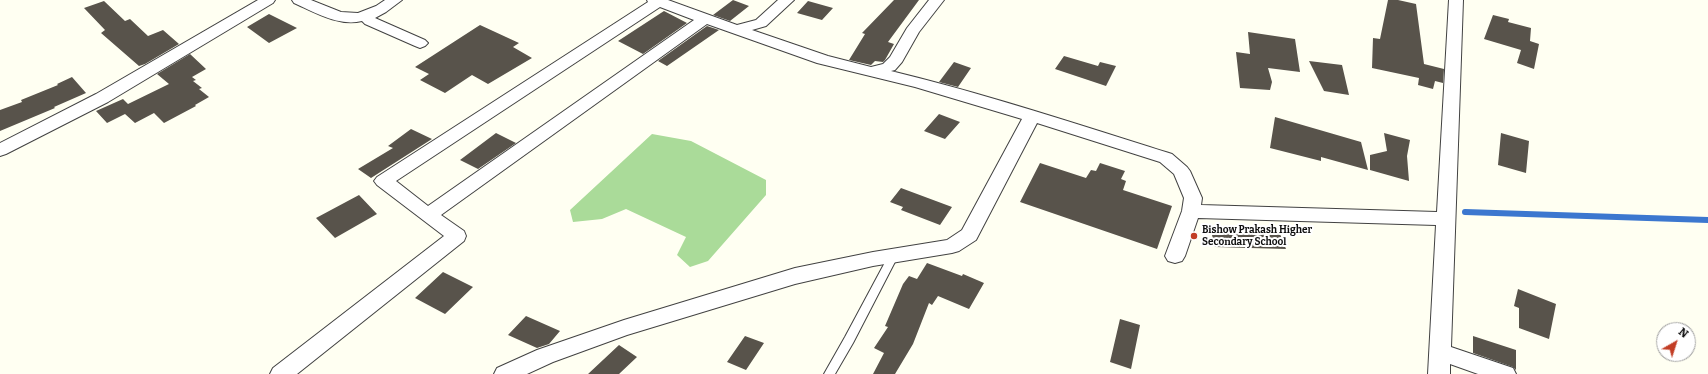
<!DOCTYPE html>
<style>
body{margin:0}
#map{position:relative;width:1708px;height:374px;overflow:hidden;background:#fffff2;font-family:Bitter,serif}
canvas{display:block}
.north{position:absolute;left:1656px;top:322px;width:40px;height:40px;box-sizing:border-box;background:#fff;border:1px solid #9f9f9f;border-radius:50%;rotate:39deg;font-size:11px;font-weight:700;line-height:16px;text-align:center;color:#0f0f0f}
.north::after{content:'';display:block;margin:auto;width:14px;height:18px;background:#c23d25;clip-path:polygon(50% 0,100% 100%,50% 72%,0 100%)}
</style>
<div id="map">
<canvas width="1708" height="374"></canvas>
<div class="north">N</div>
</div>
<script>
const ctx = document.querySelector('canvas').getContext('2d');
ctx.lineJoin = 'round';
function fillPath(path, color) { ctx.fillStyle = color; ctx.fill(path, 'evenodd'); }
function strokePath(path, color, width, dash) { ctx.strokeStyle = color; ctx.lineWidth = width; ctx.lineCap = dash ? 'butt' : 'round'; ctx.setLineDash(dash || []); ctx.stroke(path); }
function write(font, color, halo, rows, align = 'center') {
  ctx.font = font + ' Bitter,serif'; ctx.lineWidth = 4; ctx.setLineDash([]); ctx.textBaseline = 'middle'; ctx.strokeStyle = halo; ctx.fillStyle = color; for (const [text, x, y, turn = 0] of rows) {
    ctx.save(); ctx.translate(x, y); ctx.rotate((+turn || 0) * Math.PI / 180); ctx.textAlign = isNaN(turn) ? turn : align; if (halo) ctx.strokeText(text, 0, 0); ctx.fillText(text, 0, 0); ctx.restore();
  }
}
fillPath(new Path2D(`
 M652 134 691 141 766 180V195L708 261 690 267 677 255 686 237 626 209 602 219 573 222 570 210Z`), '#aadb99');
strokePath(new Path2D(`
 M1465 212 1708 220`), '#3c77cf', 6);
fillPath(new Path2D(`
 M733 0 749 6 730 21 713 15Z
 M894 0H919L888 42 894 44 885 60 883 62 875 61 871 65 849 60 865 34 862 33Z
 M1388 0H1398L1416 4 1424 64 1444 69 1443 83 1435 81 1433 89 1418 85 1419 78 1372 68 1373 38 1380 39Z
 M104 1 125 21 130 19 148 36 163 30 179 44 145 64 139 66 101 33 105 30 84 8Z
 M808 1 833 8 822 20 797 13Z
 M664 11 687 23 643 54 618 41Z
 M269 14 297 28 269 43 247 27Z
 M1493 15 1509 19 1508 22 1531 28 1530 41 1539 44 1534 69 1517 63 1521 50 1484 39Z
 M480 25 519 43 513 47 532 58 488 84 472 75 445 93 420 80 429 74 415 67Z
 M707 26 719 30 667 66 658 61Z
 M1248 32 1295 39 1300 72 1268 68 1272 82 1270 90 1240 88 1236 52 1250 54Z
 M190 54 206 69 192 77 196 80 193 81 202 88 199 89 209 97 195 105 196 106 164 123 154 113 135 123 125 114 107 123 96 111 123 99 128 104 169 84 157 74Z
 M1064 56 1098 66 1100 62 1116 66 1106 86 1055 69Z
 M1309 61 1342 65 1349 95 1324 91Z
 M954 62 971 68 958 87 939 82Z
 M72 77 86 93 54 107 55 108 0 131V110L22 102 21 100 58 85 57 84Z
 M939 114 960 122 945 139 924 131Z
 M1275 117 1361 142 1368 170 1321 157V161L1270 148Z
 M411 129 432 139 371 178 358 169 393 148 388 146Z
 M496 133 516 143 478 169 460 160Z
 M1384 133 1410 140 1407 156 1409 181 1370 170V155L1387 151Z
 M1501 133 1529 141 1526 173 1498 165Z
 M1040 163 1086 178 1091 170 1096 171 1100 163 1125 171 1121 179 1126 181 1123 190 1172 206 1157 249 1020 202Z
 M901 188 952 207 940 225 901 210 903 207 890 202Z
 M359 195 377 214 335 238 316 218Z
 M1211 231 1280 234 1286 249 1215 247Z
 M927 263 962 276 963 274 984 283 969 309 938 296 932 305 929 303 913 344 895 374H873L884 353 874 348 888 327 885 326 903 284 909 276 917 279Z
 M443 272 473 287 445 314 415 298Z
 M1518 289 1556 304 1549 339 1519 328V308L1514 306Z
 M526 316 560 331 549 344 537 348 508 335Z
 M1120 319 1140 325 1131 369 1110 362Z
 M745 336 764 343 746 370 727 362Z
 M1473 336 1516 350V370L1513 367 1473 353Z
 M619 345 637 357 619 374H588Z`), '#58534b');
const lane = new Path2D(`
 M893 252 896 253 898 256 853 343 835 374H824L845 337 890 253Z`);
const street = new Path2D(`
 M258 0H275L273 3 108 102 6 154 0 156V143L96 94Z
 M292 0H311L341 12 358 13 376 6 385 0H402L386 12 375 18 425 40 428 43 425 46 420 48 415 46 365 24 362 21C339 27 314 12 294 3Z
 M647 0H668L737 25 756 20 778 0H794L766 26 752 30 828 56 871 67 883 64 890 57 907 28 929 0H944L919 32 902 62 895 70 891 71C986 94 1079 125 1172 154L1187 167 1190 171 1202 198 1201 205 1437 212 1449 0H1463L1451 347 1513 368 1516 374H1478L1450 364V374H1428L1436 225 1198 218 1185 256 1182 261 1175 263 1168 261 1165 256 1182 211 1184 198 1174 174 1160 162 1037 123 976 240 959 251 952 253 873 266 795 284 627 335 553 362 527 374H494L497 368 537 350 624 320 795 268 873 252 947 240 962 230 1022 119 915 87 817 63 707 24 441 215 464 231 466 236 464 241 297 374H270L273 368 444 236 377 185 374 181 377 177 648 2ZM660 7 694 20 428 206 396 181Z`);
strokePath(lane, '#424242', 2);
strokePath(street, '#424242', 2);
fillPath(lane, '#fff');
fillPath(street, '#fff');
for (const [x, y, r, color] of [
 [1194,236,4,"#c23d25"]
]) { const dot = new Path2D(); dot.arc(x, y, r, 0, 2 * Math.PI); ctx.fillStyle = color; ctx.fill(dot); strokePath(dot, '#fff', 1.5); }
write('bold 10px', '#0f0f0f', '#fff', [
 ["Bishow Prakash Higher",1202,230],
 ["Secondary School",1202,242]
], 'left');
</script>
